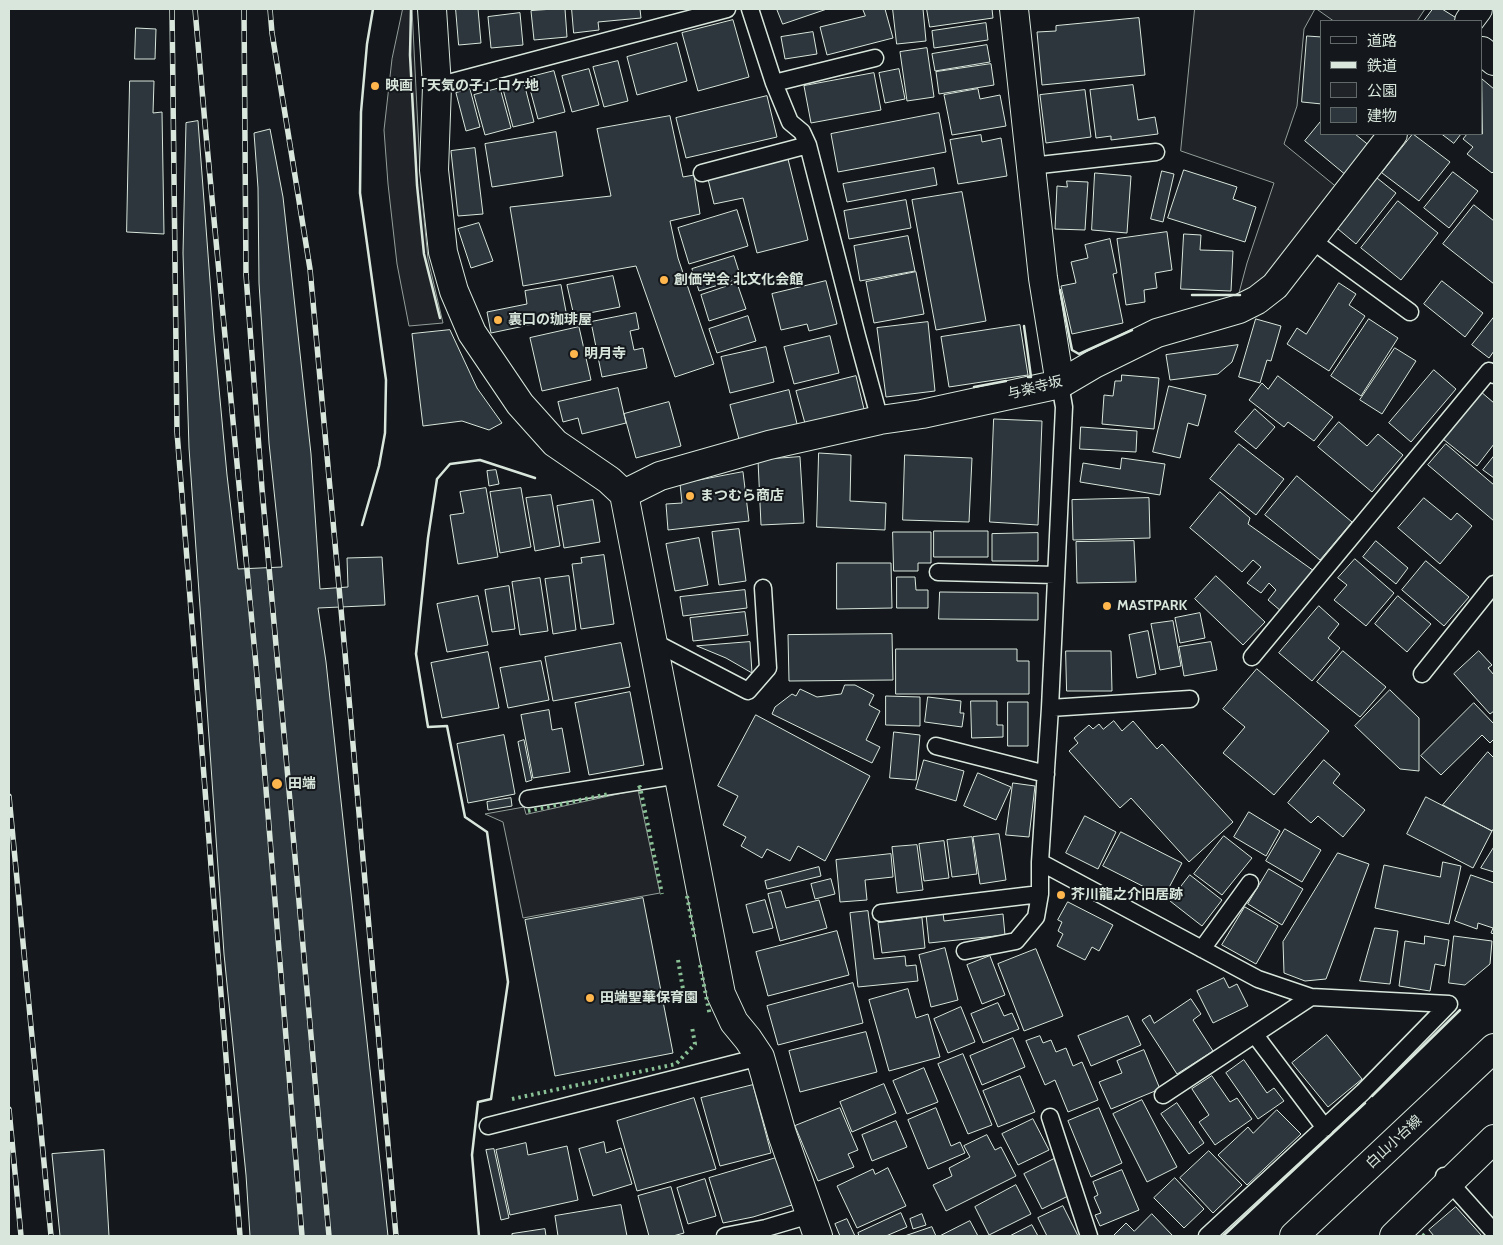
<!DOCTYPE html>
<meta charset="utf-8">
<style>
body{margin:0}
#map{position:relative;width:1503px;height:1245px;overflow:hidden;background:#14181c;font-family:Cabin,"Noto Sans JP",sans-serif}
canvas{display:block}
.frame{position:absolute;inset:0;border:10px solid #d8e6dc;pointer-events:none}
.legend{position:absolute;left:1320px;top:20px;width:162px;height:115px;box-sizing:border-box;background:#14181c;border:1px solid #626a69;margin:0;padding:6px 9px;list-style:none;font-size:15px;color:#d8e6dc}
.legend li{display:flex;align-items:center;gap:10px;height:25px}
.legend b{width:25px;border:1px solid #626a69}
</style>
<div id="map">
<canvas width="1503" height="1245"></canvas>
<div class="frame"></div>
<ul class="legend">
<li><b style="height:6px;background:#14181c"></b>道路</li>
<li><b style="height:6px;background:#d8e6dc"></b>鉄道</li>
<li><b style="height:14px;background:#202428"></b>公園</li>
<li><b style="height:14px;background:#2c363c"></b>建物</li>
</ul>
</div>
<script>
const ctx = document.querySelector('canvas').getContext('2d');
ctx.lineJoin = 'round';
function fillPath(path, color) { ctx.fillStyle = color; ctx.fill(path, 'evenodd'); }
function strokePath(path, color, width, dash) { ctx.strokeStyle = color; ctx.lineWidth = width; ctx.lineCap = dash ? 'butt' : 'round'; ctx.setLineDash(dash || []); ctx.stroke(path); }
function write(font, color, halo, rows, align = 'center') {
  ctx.font = font + ' Cabin,"Noto Sans JP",sans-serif'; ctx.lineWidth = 4; ctx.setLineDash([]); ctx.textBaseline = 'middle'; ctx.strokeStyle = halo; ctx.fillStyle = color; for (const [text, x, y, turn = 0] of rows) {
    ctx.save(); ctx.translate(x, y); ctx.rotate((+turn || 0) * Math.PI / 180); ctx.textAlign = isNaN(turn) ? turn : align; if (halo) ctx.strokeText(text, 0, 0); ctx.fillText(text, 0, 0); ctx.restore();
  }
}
const green = new Path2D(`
 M403 9H412L421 189 428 259 443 323 409 326 397 264 388 184 384 130 392 59Z
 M1195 9H1315L1304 29 1297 106 1284 144 1339 189 1281 263 1254 287 1239 293 1247 263 1274 183 1181 151Z
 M1317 9H1425L1417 21H1334Z
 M638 790 660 893 523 918 503 822 485 814 524 807 526 814Z`);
fillPath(green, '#202428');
strokePath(green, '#939e99', 1);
const building = new Path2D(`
 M456 9H478L481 43 459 45Z
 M554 9H565L567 37 534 40 531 11Z
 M572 9H640L641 18 598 22 599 30 574 33Z
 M777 9H827L783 24Z
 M863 9H885L893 38 827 55 820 27 865 16Z
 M893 9H923L926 41 897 44Z
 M927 9H992L993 18 930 27Z
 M1433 9H1442L1458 19 1456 21H1424Z
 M520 13 523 45 491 48 488 17Z
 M1139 18 1145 75 1042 85 1037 32 1056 31V26Z
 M733 20 749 77 698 91 682 33Z
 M986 23 988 40 934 48 932 31Z
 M136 28 156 29 155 59H135Z
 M813 32 817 54 785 59 781 37Z
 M1307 36 1322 37V104L1302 102Z
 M677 43 687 81 637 95 627 57Z
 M987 45 990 62 935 71 932 54Z
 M927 48 934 97 907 101 900 52Z
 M618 61 628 101 604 107 593 67Z
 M991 64 994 85 939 94 936 72Z
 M589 69 599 105 572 112 562 76Z
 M899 69 905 99 885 103 879 73Z
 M554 71 565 112 538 119 527 78Z
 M874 73 881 110 811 123 804 86Z
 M1482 79 1494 89V171L1492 173 1467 154 1473 147 1463 139 1467 134H1482Z
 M130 81H154L153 113 162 112 164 234 127 232Z
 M524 83 534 122 513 127 503 89Z
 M1133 85 1138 120 1155 117 1158 134 1111 140V136L1096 138 1090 90Z
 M500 88 511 128 485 135 474 95Z
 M470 89 480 127 466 131 456 93Z
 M978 89 980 99 1000 95 1006 126 952 135 944 95Z
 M1085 90 1091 137 1046 143 1040 95Z
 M767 96 777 137 686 158 676 118Z
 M939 113 946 152 838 172 831 134Z
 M670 116 683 177 694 175 700 214 670 221 678 258 714 364 675 377 636 266 523 286 510 207 611 196 597 129Z
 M1322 120V134H1355L1371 147 1347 176 1305 141Z
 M198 121 214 334 227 475 238 569 282 567 269 443 259 283 258 188 254 133 270 129 283 197 311 454 320 589 348 587 347 558 382 557 385 605 318 608 326 662 388 1236H250L246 1175 224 954 189 448 183 253 186 123Z
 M556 132 563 176 492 187 485 144Z
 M1413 134 1450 162 1419 201 1382 173Z
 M1442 134H1461L1454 143Z
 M981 135 982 142 1001 138 1007 176 958 184 950 140Z
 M475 148 483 214 458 216 451 151Z
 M788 159 808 240 757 253 743 198 714 204 708 179Z
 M934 168 937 185 847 202 843 184Z
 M1184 170 1237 187 1233 199 1256 207 1245 242 1168 218Z
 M1162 171 1174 174 1163 222 1151 219Z
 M1453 172 1478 191 1449 228 1424 208Z
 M1095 173 1131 176 1127 233 1092 230Z
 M1377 178 1396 193 1356 244 1338 229Z
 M1067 181 1088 182 1085 230 1055 229 1057 186 1067 187Z
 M962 192 986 321 936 330 912 200Z
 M906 200 911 228 849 239 844 211Z
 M1398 201 1438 233 1401 280 1361 248Z
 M1474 205 1494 221V284L1443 244Z
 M737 210 748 246 689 264 678 228Z
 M479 223 493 261 471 268 458 229Z
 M1167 232 1172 270 1155 273 1157 288 1144 290 1145 302 1126 305 1117 239Z
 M1184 234 1201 235 1200 250 1233 251 1231 291 1181 289Z
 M908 236 915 271 860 281 854 246Z
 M1110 239 1117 273 1113 274 1123 323 1072 334 1061 286 1076 283 1071 262 1088 258 1085 245Z
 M734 256 741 278 699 291 692 269Z
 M916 272 924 314 874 323 866 282Z
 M613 276 620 307 574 316 567 285Z
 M826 281 837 324 809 331 807 324 781 330 772 294Z
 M1442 281 1483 313 1465 337 1424 304Z
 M737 283 746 309 709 321 701 295Z
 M1339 283 1356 294 1349 305 1365 316 1329 371 1287 344 1297 328 1306 334Z
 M561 285 567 317 491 333 487 312 527 304 525 291Z
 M636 313 639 329 630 331 634 350 643 348 647 368 602 377 591 322Z
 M748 316 756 341 717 353 709 329Z
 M1494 317V351L1489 358 1472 345Z
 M1256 319 1281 326 1271 361 1267 360 1260 383 1239 377Z
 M1369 319 1398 338 1361 396 1331 376Z
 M928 322 935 391 886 397 877 328Z
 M1020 325 1028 375 949 387 941 337Z
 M579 327 591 380 542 391 530 338Z
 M450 330 477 388 502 423 489 430 462 421 423 426 412 334Z
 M830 336 839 373 794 384 784 347Z
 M1238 345 1232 362 1218 374 1170 380 1166 355Z
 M766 347 774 382 730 393 721 357Z
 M1395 348 1416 361 1382 414 1360 400Z
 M1434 370 1456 389 1411 442 1389 423Z
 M1122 375 1159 378 1154 429 1102 424 1104 395 1113 396 1115 381H1121Z
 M856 376 865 413 806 427 796 391Z
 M1278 376 1333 417 1314 441 1288 422 1284 427 1249 400 1262 383 1268 389Z
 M1169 386 1206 395 1198 426 1188 423 1180 458 1153 452Z
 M618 388 626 423 582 434 578 418 563 422 558 402Z
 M789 390 798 428 740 443 730 405Z
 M1480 391 1494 403V444L1477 466 1443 439Z
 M669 402 681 446 636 458 624 414Z
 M1255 409 1275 427 1256 449 1235 432Z
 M994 419 1042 421 1038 525 990 522Z
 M1339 422 1367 446 1378 434 1403 455 1372 492 1318 447Z
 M1081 427 1137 431 1136 452 1080 449Z
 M1239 444 1284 479 1256 515 1210 479Z
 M1446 444 1494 485V521L1428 465Z
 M819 453 851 455 850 501 886 503 885 530 817 527Z
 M905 455 972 458 969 522 903 520Z
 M1494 456V478L1483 470Z
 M800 457 804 523 761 525 758 460Z
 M1122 458 1165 464 1160 495 1080 482 1083 463 1120 469Z
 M496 470 499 484 489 486 487 471Z
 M743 472 749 521 668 530 666 504 682 503 680 484Z
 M1297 476 1352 522 1320 560 1265 515Z
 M486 488 498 557 458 564 450 515 464 513 460 492Z
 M521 488 531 547 500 553 490 492Z
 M1220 492 1250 518 1248 524 1314 571 1281 611 1268 600 1276 590 1269 583 1261 593 1247 583 1261 567 1253 560 1242 572 1190 528Z
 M551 495 560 546 535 551 526 498Z
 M1149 498 1150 538 1073 540 1072 500Z
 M1424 498 1451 520 1457 513 1472 526 1440 564 1398 528Z
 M593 500 600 542 564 548 557 506Z
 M739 529 746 581 719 585 712 532Z
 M934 531H988V557H934Z
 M893 532H931V563H918V571H894Z
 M1038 533V561H992V534Z
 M699 538 708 585 675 591 666 544Z
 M1134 541 1136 582 1077 583 1076 542Z
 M1376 541 1408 568 1396 584 1363 557Z
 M604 555 614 624 581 629 572 564 582 563 581 558Z
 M1355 559 1394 593 1366 626 1334 600 1347 585 1338 578Z
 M1426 561 1469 597 1444 626 1402 590Z
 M837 563H891L892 608 837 609Z
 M569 576 576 630 553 634 545 579Z
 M1216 576 1265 622 1243 645 1195 599Z
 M897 577H915L916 590H928V608H897Z
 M540 578 548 631 520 635 512 582Z
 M509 586 515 629 492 632 485 590Z
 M745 590 747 608 683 616 680 597Z
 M940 592 1038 593V620L939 619Z
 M478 596 488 645 447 652 437 604Z
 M1398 596 1431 624 1407 652 1375 624Z
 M1319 606 1339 624 1328 638 1340 648 1312 681 1279 653Z
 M745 612 748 635 693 641 690 618Z
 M1200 613 1205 638 1180 643 1175 618Z
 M1173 621 1181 666 1160 670 1151 624Z
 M1148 631 1156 674 1137 678 1129 635Z
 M892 634 893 680 789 681 788 635Z
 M750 642 752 673 726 658 697 646Z
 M1211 642 1217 670 1184 676 1179 647Z
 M621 643 630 687 553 701 545 657Z
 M896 649H1017V661H1029V694H896Z
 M1066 651H1111L1112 691H1067Z
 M1343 651 1386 687 1360 717 1317 682Z
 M1479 651 1492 665 1488 668 1494 675V711L1490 714 1454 674Z
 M488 652 499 708 442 718 431 663Z
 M541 661 549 700 508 708 500 668Z
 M1257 669 1329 731 1274 795 1223 753 1245 727 1223 709Z
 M845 685H855L874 695 869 705 880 711 866 740 880 747 872 763 772 714 775 707 792 694 796 696 800 689 817 697 841 694Z
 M1390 690 1419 718V771L1400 769 1355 726Z
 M630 692 644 765 589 775 575 703Z
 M886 696 920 697V726L886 725Z
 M928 697 961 701 960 713H964L962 727 925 722Z
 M971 701H997V725H1003V737L972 738Z
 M1008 702H1028V746H1008Z
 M1474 703 1494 724V739L1490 743 1482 735 1441 775 1421 756Z
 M549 710 552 730 562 728 570 772 533 778 521 715Z
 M756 715 870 776 825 861 798 846 790 861 767 849 762 858 741 846 746 837 723 825 738 796 718 786Z
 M1114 721 1122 731 1133 721 1157 749 1162 744 1233 822 1189 862 1131 798 1120 808 1069 751 1078 743 1074 738 1089 725 1093 729 1099 724 1103 729Z
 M894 732 920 735 916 780 890 778Z
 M504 735 515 794 468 803 457 744Z
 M524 740 532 780 526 782 518 742Z
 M1488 752 1494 758V828L1492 831 1443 805Z
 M924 760 964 771 956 801 916 789Z
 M1324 760 1340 774 1333 783 1365 810 1343 837 1318 816 1311 823 1288 803Z
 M978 773 1011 787 996 820 964 806Z
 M1013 783 1035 786 1029 837 1006 835Z
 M1426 797 1492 831 1473 868 1407 834Z
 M511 798 512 806 488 810 487 802Z
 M1249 812 1280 831 1266 856 1234 837Z
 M1085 816 1116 832 1098 869 1066 853Z
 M1285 829 1321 850 1302 882 1266 861Z
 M1121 832 1182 863 1164 897 1103 866Z
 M999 834 1006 880 980 884 973 837Z
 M1224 836 1252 858 1222 895 1194 874Z
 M972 837 977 874 952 877 947 840Z
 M944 841 949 878 924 881 919 844Z
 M917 845 923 890 897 893 892 847Z
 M1494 847V872L1481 868Z
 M1338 853 1369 864 1326 979 1305 981 1284 973 1283 942Z
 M891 854 893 877 865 880 867 900 840 902 836 860Z
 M1443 862 1461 866 1449 924 1375 908 1384 865 1440 877Z
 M819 867 821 876 767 889 765 881Z
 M1269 869 1303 889 1282 925 1248 904Z
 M1190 875 1222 900 1202 926 1170 901Z
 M1471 875 1494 883V934L1491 933 1493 928 1478 923 1477 929 1455 921Z
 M831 879 835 894 815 899 811 884Z
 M781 891 786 908 819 900 827 928 780 941 768 894Z
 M643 898 673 1053 555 1076 525 920Z
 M765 900 773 928 753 933 746 905Z
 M1068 902 1113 925 1099 951 1092 947 1085 960 1057 946 1063 934 1058 931 1062 922 1058 920Z
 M1245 907 1278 926 1256 964 1222 945Z
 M868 911 874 959 905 956 906 966 916 965 918 981 858 987 850 913Z
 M943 913 944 921 1003 914 1005 935 929 943 926 914Z
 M922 918 925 948 882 953 878 923Z
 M1375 928 1398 931 1390 984 1360 981Z
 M837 931 849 975 768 996 756 952Z
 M1425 936 1449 940 1445 966 1435 964 1430 991 1399 986 1405 941 1424 944Z
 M1454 936 1492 941 1490 964 1465 985 1449 983Z
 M945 948 958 1000 931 1007 919 955Z
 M1036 949 1063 1016 1024 1031 998 964Z
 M990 956 1005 995 982 1004 967 965Z
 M1224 978 1229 988 1237 984 1248 1006 1213 1023 1197 991Z
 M853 983 863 1023 778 1045 767 1006Z
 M908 989 916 1018 928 1014 940 1057 889 1071 869 1000Z
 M1191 999 1201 1014 1193 1020 1213 1051 1177 1074 1142 1020 1150 1015 1154 1023Z
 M998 1003 1004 1016 1012 1013 1019 1029 983 1043 971 1014Z
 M961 1007 975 1042 948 1053 934 1019Z
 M1128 1016 1141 1045 1091 1066 1078 1036Z
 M866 1032 877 1072 800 1092 789 1051Z
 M1327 1035 1362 1079 1328 1107 1292 1063Z
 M1040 1036 1043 1043 1051 1040 1056 1052 1066 1048 1073 1066 1082 1062 1098 1100 1068 1112 1055 1080 1045 1085 1026 1041Z
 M1013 1038 1025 1067 982 1085 970 1056Z
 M1144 1050 1160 1089 1111 1109 1099 1082 1122 1073 1117 1061Z
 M963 1054 992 1125 968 1134 938 1064Z
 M1244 1060 1267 1093 1274 1088 1284 1101 1258 1119 1226 1073Z
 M924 1068 938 1102 907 1114 893 1081Z
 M1020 1076 1035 1112 998 1127 983 1091Z
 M1212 1076 1230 1102 1237 1098 1252 1119 1215 1145 1199 1122 1209 1115 1192 1089Z
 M884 1084 896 1113 852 1132 840 1102Z
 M753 1085 771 1153 720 1166 701 1098Z
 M694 1098 716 1169 637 1191 617 1121Z
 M1142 1100 1177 1167 1147 1182 1113 1114Z
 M1177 1103 1204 1143 1189 1154 1161 1114Z
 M840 1108 858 1150 848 1154 854 1167 818 1181 795 1126Z
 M936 1108 951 1146 960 1142 965 1153 928 1169 908 1120Z
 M1099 1108 1122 1163 1091 1177 1068 1121Z
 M1277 1110 1301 1134 1247 1185 1218 1155 1248 1127 1253 1133Z
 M1033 1119 1049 1150 1018 1165 1002 1134Z
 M896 1121 907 1147 872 1161 862 1135Z
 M987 1135 995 1150 1001 1147 1016 1176 946 1211 933 1185 952 1176 949 1168 970 1157 964 1146Z
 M604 1142 606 1153 621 1148 632 1184 593 1196 579 1149Z
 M526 1143 528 1155 567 1146 578 1200 510 1215 496 1150Z
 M494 1149 509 1218 501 1220 486 1150Z
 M104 1150 109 1236H60L52 1154Z
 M1209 1151 1242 1185 1213 1213 1180 1178Z
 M776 1158 792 1205 753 1217 723 1223 709 1178Z
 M1054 1159 1072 1194 1042 1209 1024 1174Z
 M888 1168 906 1206 857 1228 837 1186 873 1169 875 1174Z
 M1122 1170 1139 1210 1100 1226 1095 1215 1101 1213 1094 1197 1098 1195 1093 1182Z
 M1175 1178 1204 1209 1184 1228 1154 1198Z
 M705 1179 716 1216 688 1224 677 1188Z
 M1016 1185 1031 1214 989 1235 975 1207Z
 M671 1187 684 1233 673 1236H649L638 1196Z
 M621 1205 627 1236H558L555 1216Z
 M1063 1206 1078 1236H1047L1038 1218Z
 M1456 1207 1482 1236H1434L1429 1230Z
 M901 1213 907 1227 886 1236H859L858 1233Z
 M922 1214 926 1225 913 1229 910 1219Z
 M1152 1214 1173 1236H1113L1126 1223 1134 1231Z
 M847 1219 855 1236H840L835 1224Z
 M970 1221 978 1236H940Z
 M1032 1225 1038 1236H1010Z
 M932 1227 936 1236H905Z
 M545 1229 546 1236H512V1234Z`);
fillPath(building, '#2c363c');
strokePath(building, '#d8e6dc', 1);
const service = new Path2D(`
 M750 9 774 83 790 122 802 132 808 145 857 336 880 420
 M774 83 875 58
 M437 86 727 9
 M1031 166 1156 152
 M702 173 808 145
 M1310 239 1410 312
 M938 572 1055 575
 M652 641 748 691 768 668 763 588
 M1252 657 1489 371 1494 375
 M1422 674 1494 584
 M1050 708 1190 699
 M936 746 1046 774
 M528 799 679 775
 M1040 862 1258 979 1311 997 1449 1004 1363 1092 1207 1236
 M881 913 1040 894
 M1202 949 1250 883
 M965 951 1016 941 1036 917 1040 894V862L1050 708 1064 407 1060 384
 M1255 1035 1325 1128
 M1163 1095 1311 997
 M1050 1117 1089 1236
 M488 1126 760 1057
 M1444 1176 1494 1232
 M725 1236 766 1228 810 1215`);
const minor = new Path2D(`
 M432 9 437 86 434 170 443 252 454 291 472 333 520 404 555 443 609 480 624 494 721 994 734 1022 748 1039 760 1057 782 1134 818 1236
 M1014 9 1043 278 1060 384
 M1469 21 1478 9
 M1482 51 1494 61
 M624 494 660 476 769 445 880 420 922 414 1060 384 1094 364 1157 333 1239 309 1257 300 1275 286 1393 134
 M1394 1236 1494 1139`);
const secondary = new Path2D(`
 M1294 1236 1494 1048`);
strokePath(service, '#d8e6dc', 19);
strokePath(minor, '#d8e6dc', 30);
strokePath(secondary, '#d8e6dc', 30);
strokePath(service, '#14181c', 16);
strokePath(minor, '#14181c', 28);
strokePath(secondary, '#14181c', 28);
const rail = new Path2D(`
 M172 9 177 432 240 1236
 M195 9 205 124 256 665 302 1236
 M244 9 246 275 262 489 329 1236
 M270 9 272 33 310 269 345 653 396 1236
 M9 796 51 1236
 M9 1109 21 1236`);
strokePath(rail, '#d8e6dc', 5.5);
strokePath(rail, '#14181c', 4, [11]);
strokePath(new Path2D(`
 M638 788 640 787 662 894
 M528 811 609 794
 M687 896 695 940
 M678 960 684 995
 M700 965 710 1016
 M512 1099 676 1064 695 1044 692 1027
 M1423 1236 1426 1233`), '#8ac095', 4, [2.5, 4]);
strokePath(new Path2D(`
 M411 9 410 55 417 185 424 254 440 318
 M1060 290 1072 350 1079 354 1132 330
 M1192 295H1240
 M1024 326 1031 377H1028
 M974 387 1006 381
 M362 525 379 466 385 433 386 380 360 193 361 112 367 44 373 9
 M1372 1096 1460 1010
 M479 1236 472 1155 478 1102 491 1099 508 982 487 832 465 817 447 726 428 727 416 654 428 538 437 479 450 464 480 460 535 478
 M1223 1236 1365 1103`), '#d8e6dc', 2.5);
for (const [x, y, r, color] of [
 [375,86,5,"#ffb74d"],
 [664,280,5,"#ffb74d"],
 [498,320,5,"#ffb74d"],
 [574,354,5,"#ffb74d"],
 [690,496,5,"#ffb74d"],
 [1107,606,5,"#ffb74d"],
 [277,784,6,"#ffb74d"],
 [1061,895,5,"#ffb74d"],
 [590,998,5,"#ffb74d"]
]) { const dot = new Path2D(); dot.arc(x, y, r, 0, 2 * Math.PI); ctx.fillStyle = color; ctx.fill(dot); strokePath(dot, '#14181c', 2); }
write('bold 14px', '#d8e6dc', '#14181c', [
 ["映画「天気の子」ロケ地",385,86],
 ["創価学会 北文化会館",674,280],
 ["裏口の珈琲屋",508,320],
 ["明月寺",584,354],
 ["まつむら商店",700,496],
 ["MASTPARK",1117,606],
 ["田端",288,784],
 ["芥川龍之介旧居跡",1071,895],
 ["田端聖華保育園",600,998]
], 'left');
write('14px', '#d8e6dc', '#14181c', [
 ["与楽寺坂",1035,388,-14],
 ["白山小台線",1394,1142,-43]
]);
</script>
